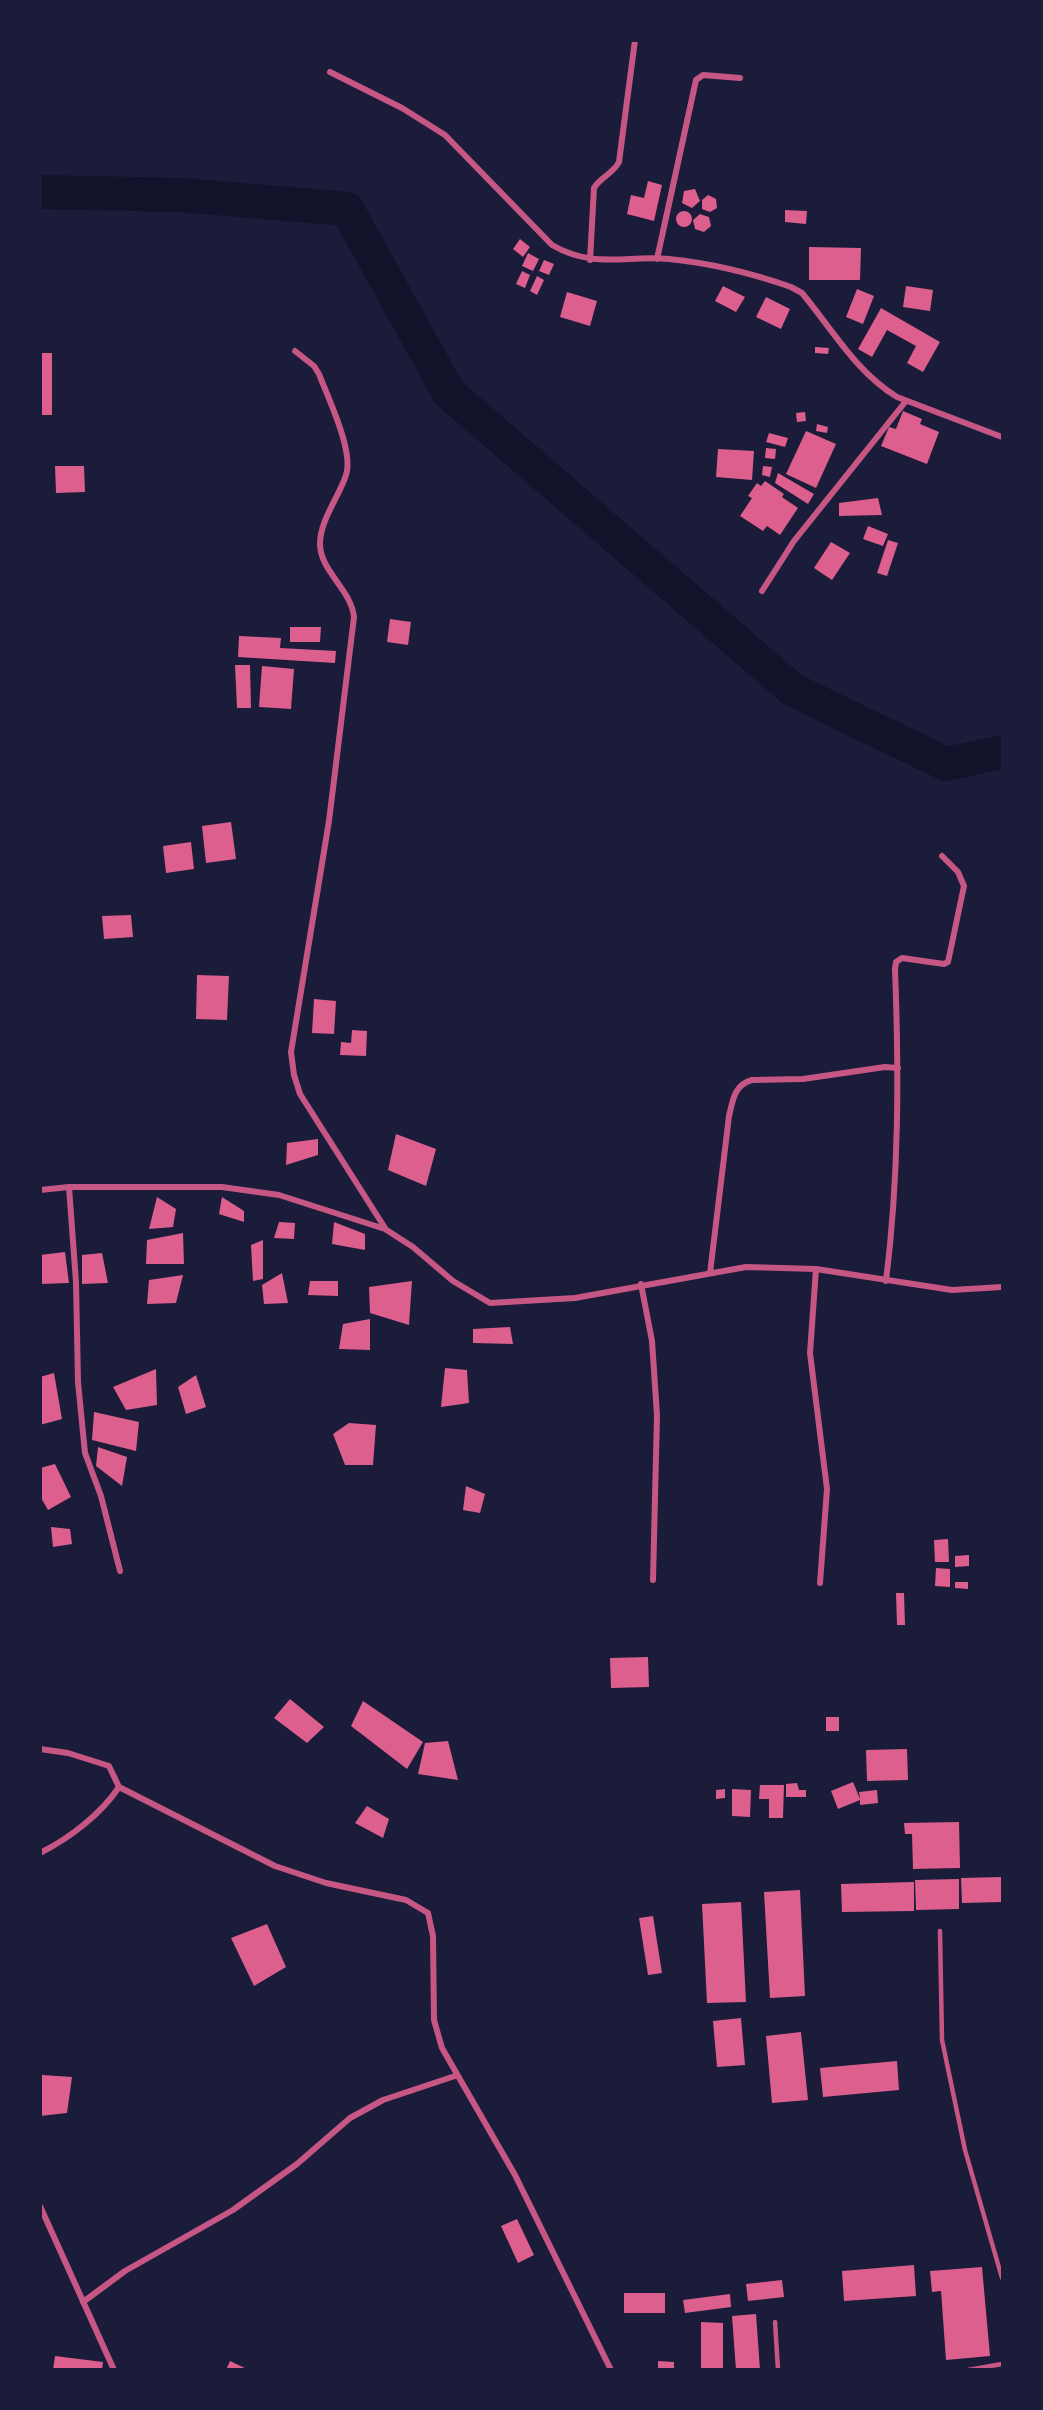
<!DOCTYPE html>
<style>
body{margin:0}
#map{position:relative;width:1043px;height:2410px;overflow:hidden;background:#1b1b3a;font-family:Literata,serif}
canvas{display:block}
.frame{position:absolute;inset:0;border:42px solid #1b1b3a;pointer-events:none}
</style>
<div id="map">
<canvas width="1043" height="2410"></canvas>
<div class="frame"></div>
</div>
<script>
const ctx = document.querySelector('canvas').getContext('2d');
ctx.lineJoin = 'round';
function strokePath(path, color, width, dash) { ctx.strokeStyle = color; ctx.lineWidth = width; ctx.lineCap = dash ? 'butt' : 'round'; ctx.setLineDash(dash || []); ctx.stroke(path); }
function fillPath(path, color) { ctx.fillStyle = color; ctx.fill(path, 'evenodd'); }
strokePath(new Path2D(`
 M40 192 181 195 347 209 449 393 793 690 946 764 1002 752`), '#12122b', 34);
fillPath(new Path2D(`
 M648 181 662 185 654 221 627 214 631 195 644 198Z
 M695 189 700 201 692 208 682 203 684 191Z
 M708 195 716 199 717 208 710 212 702 209V200Z
 M785 210 807 211 806 224 785 222Z
 M676 219a8 8 0 1 1 16 0a8 8 0 1 1-16 0Z
 M700 214 709 217 711 226 704 232 695 229 693 220Z
 M520 239 530 247 523 257 513 249Z
 M809 247 861 248 860 280H809Z
 M528 253 539 259 533 271 522 266Z
 M544 260 554 264 549 275 539 271Z
 M522 271 530 275 525 288 516 284Z
 M537 276 544 280 537 295 530 291Z
 M723 286 745 297 736 312 715 301Z
 M906 286 933 290 930 311 903 307Z
 M857 289 874 296 863 324 846 317Z
 M567 292 597 301 590 326 560 317Z
 M766 297 790 309 781 329 756 317Z
 M881 308 940 342 923 372 907 363 916 346 887 330 872 357 858 349Z
 M815 347 829 348 828 354 815 353Z
 M40 353H52V415H40Z
 M903 411 922 419 920 424 939 432 927 464 881 446 889 427 896 429Z
 M805 412 806 421 797 422 796 413Z
 M817 424 828 427 827 433 816 431Z
 M806 431 836 444 816 488 786 474Z
 M769 433 788 438 785 447 766 442Z
 M766 448 776 449 775 459 765 458Z
 M718 449 754 451 752 480 716 477Z
 M55 466H84L85 492 56 493Z
 M763 466 772 467 770 477 762 475Z
 M778 473 814 494 808 504 775 483Z
 M765 481 784 494 782 497 798 508 780 535 767 526 763 531 740 516 752 498 748 496 757 483 761 486Z
 M878 498 882 515 839 516V503Z
 M868 526 888 534 883 546 863 539Z
 M888 540 898 543 887 576 877 573Z
 M831 542 850 553 832 580 814 568Z
 M390 619 411 622 408 645 387 642Z
 M290 627H321L320 642H290Z
 M239 636 281 638 280 648 336 651 335 663 238 657Z
 M235 665H250L251 708H237Z
 M262 666 294 669 291 709 259 707Z
 M231 822 236 859 206 863 202 826Z
 M191 842 194 869 166 873 163 846Z
 M131 915 133 937 104 939 102 916Z
 M197 975 229 976 227 1020 196 1019Z
 M314 999 336 1001 334 1034 312 1033Z
 M352 1030 367 1031 366 1056 340 1055 341 1042 351 1043Z
 M396 1134 436 1149 426 1186 388 1170Z
 M318 1139V1155L286 1165 287 1143Z
 M157 1197 176 1209 173 1227 149 1229Z
 M222 1197 244 1211V1222L219 1214Z
 M279 1222 295 1223 294 1239 274 1238Z
 M334 1222 365 1234V1250L332 1244Z
 M183 1233 184 1264H146L147 1240Z
 M263 1240V1279L253 1281 251 1245Z
 M65 1252 69 1283 40 1284V1255Z
 M102 1253 108 1283 82 1284V1255Z
 M282 1273 288 1303 264 1304 262 1285Z
 M183 1275 176 1303 147 1304 149 1280Z
 M310 1281H338V1296L308 1295Z
 M412 1281 409 1325 370 1313 369 1287Z
 M370 1319V1350L339 1349 343 1324Z
 M510 1327 513 1344 473 1343V1329Z
 M445 1368 467 1370 469 1403 441 1407Z
 M156 1369 157 1405 126 1410 113 1387Z
 M54 1373 62 1419 40 1425V1377Z
 M196 1375 206 1407 186 1414 178 1387Z
 M94 1412 139 1422 136 1451 92 1440Z
 M349 1423 376 1425 373 1465H345L333 1434Z
 M98 1447 127 1457 122 1486 96 1466Z
 M55 1464 71 1497 48 1510 40 1496V1468Z
 M466 1486 485 1494 480 1513 463 1510Z
 M51 1527 70 1529 72 1544 53 1547Z
 M948 1539 949 1562H935L934 1540Z
 M969 1555V1566L955 1567V1556Z
 M936 1568 950 1569V1587L935 1586Z
 M955 1582H968V1589L955 1588Z
 M896 1593H904L905 1625H897Z
 M648 1657 649 1687 611 1688 610 1658Z
 M290 1699 324 1727 307 1743 274 1718Z
 M363 1701 423 1742 407 1769 351 1726Z
 M826 1717H839V1731H826Z
 M448 1741 458 1780 418 1774 425 1743Z
 M907 1749 908 1780 867 1781 866 1750Z
 M853 1782 860 1799 859 1792 877 1790 878 1803 860 1805V1800L838 1809 831 1791Z
 M797 1783 799 1790H806V1797H786V1784Z
 M760 1785H784L783 1818H769V1799H759Z
 M725 1789V1798L716 1799V1790Z
 M732 1789 751 1790 750 1817 732 1816Z
 M367 1806 389 1819 383 1838 355 1823Z
 M959 1822 960 1868 913 1869 912 1834H905L904 1823Z
 M1002 1877V1902L962 1903 961 1878Z
 M959 1879V1909L916 1910 915 1880Z
 M914 1882V1911L842 1912 841 1884Z
 M800 1890 805 1996 770 1998 764 1892Z
 M741 1902 746 2002 707 2003 702 1904Z
 M653 1916 662 1973 648 1975 639 1918Z
 M267 1924 286 1967 254 1986 231 1938Z
 M741 2018 745 2065 717 2067 713 2021Z
 M801 2032 808 2100 772 2103 766 2036Z
 M897 2061 899 2090 823 2097 820 2068Z
 M42 2075 72 2077 67 2113 40 2116Z
 M517 2219 534 2255 518 2263 501 2226Z
 M914 2265 916 2296 844 2301 842 2271Z
 M982 2267 990 2356 946 2360 941 2291 932 2292 930 2271Z
 M782 2280 784 2297 748 2301 746 2284Z
 M624 2293H665V2313H624Z
 M730 2294 731 2307 685 2313 683 2300Z
 M756 2314 760 2370H736L732 2316Z
 M701 2322 723 2323V2370H701Z
 M55 2356 103 2362 102 2370H53Z
 M230 2361 249 2370H226Z
 M658 2361 674 2362V2370H658Z`), '#dd5f8e');
strokePath(new Path2D(`
 M940 1931 942 2040 965 2150 1002 2278
 M775 2322 778 2370
 M968 2370 1002 2364`), '#c65784', 4.5);
strokePath(new Path2D(`
 M330 72 402 108 445 135 552 245C593 269 626 255 669 259 709 263 754 274 791 287L802 293C832 329 856 372 897 397L1002 437
 M657 259 696 80 703 75 740 78
 M590 260 594 188C600 177 613 174 619 162L635 40
 M295 351 314 366 319 374C328 398 354 451 346 475 339 497 320 520 320 544 320 571 351 589 354 617L329 821 291 1052 294 1075 300 1094 385 1228
 M762 591 794 541 906 401
 M69 1187 76 1282 78 1382 85 1453 101 1496 120 1571
 M40 1190 69 1187H222L279 1195 385 1229 413 1247 453 1281 490 1303 575 1298 746 1267 816 1269 952 1290 1002 1287
 M816 1269 810 1353 827 1489 820 1583
 M710 1273 729 1116C733 1100 734 1085 752 1080L803 1079 885 1067 898 1068
 M886 1281C899 1177 899 1073 895 969L896 962 902 958 944 964 948 962 964 886 958 872 942 856
 M641 1284 652 1341 657 1415 653 1580
 M40 1749 68 1753 109 1766 119 1787 275 1866 326 1883 406 1900 428 1913 433 1936 434 2020 442 2048 515 2175 611 2370
 M40 1853C70 1838 101 1814 119 1787
 M40 2206 114 2370
 M83 2302 125 2271 233 2210 297 2164 350 2118 383 2100 455 2076`), '#c65784', 6);
</script>
